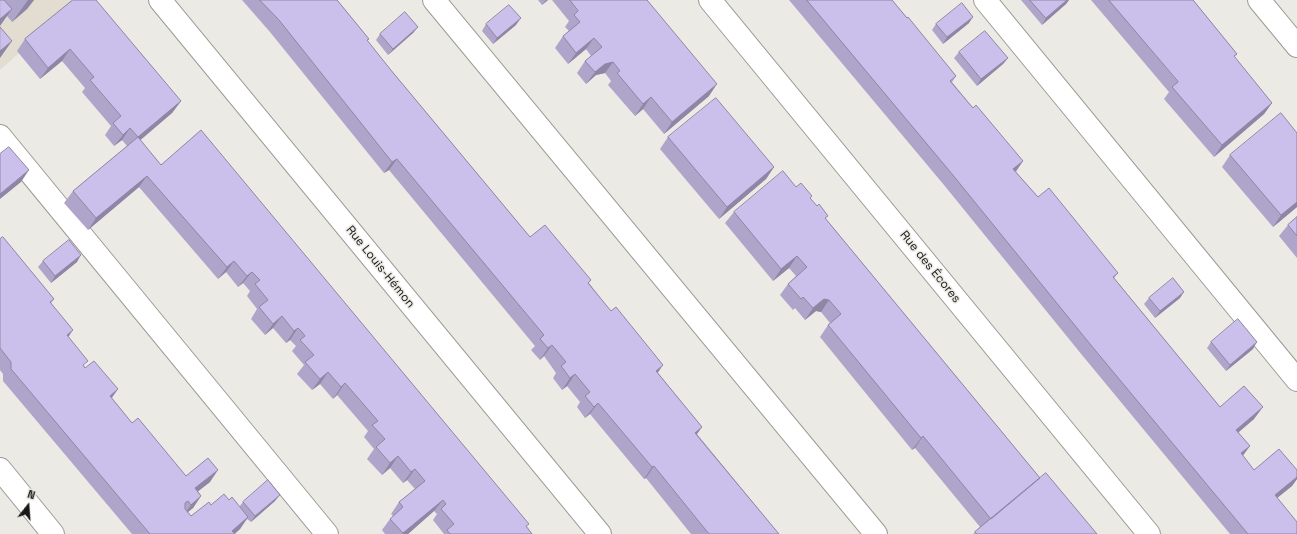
<!DOCTYPE html>
<meta charset="utf-8">
<style>
body{margin:0}
#map{position:relative;width:1297px;height:534px;overflow:hidden;background:#eceae5;font-family:"Space Grotesk",sans-serif}
canvas{display:block}
.north{position:absolute;left:8px;top:486px;width:40px;height:40px;-webkit-text-stroke:3px #eceae5;paint-order:stroke;rotate:17deg;font-size:11px;font-weight:700;line-height:16px;text-align:center;color:#181716}
.north::after{content:'';display:block;margin:auto;width:14px;height:18px;background:#181716;clip-path:polygon(50% 0,100% 100%,50% 72%,0 100%)}
</style>
<div id="map">
<canvas width="1297" height="534"></canvas>
<div class="north">N</div>
</div>
<script>
const ctx = document.querySelector('canvas').getContext('2d');
ctx.lineJoin = 'round';
function fillPath(path, color) { ctx.fillStyle = color; ctx.fill(path, 'evenodd'); }
function strokePath(path, color, width, dash) { ctx.strokeStyle = color; ctx.lineWidth = width; ctx.lineCap = dash ? 'butt' : 'round'; ctx.setLineDash(dash || []); ctx.stroke(path); }
function write(font, color, halo, rows, align = 'center') {
  ctx.font = font + ' "Space Grotesk",sans-serif'; ctx.lineWidth = 3; ctx.setLineDash([]); ctx.textBaseline = 'middle'; ctx.strokeStyle = halo; ctx.fillStyle = color; for (const [text, x, y, turn = 0] of rows) {
    ctx.save(); ctx.translate(x, y); ctx.rotate((+turn || 0) * Math.PI / 180); ctx.textAlign = isNaN(turn) ? turn : align; if (halo) ctx.strokeText(text, 0, 0); ctx.fillText(text, 0, 0); ctx.restore();
  }
}
fillPath(new Path2D(`
 M0 0H78L0 70Z`), '#e2dcd1');
const minor = new Path2D(`
 M160 0 600 534
 M434 0 876 534
 M710 0 1149 534
 M985 0 1297 380
 M1259 0 1297 46
 M0 136 327 534
 M0 469 53 534`);
strokePath(minor, '#9d9b96', 24);
strokePath(minor, '#fff', 22);
fillPath(new Path2D(`
 M0 0H34L27 9 12 22 7 16Z
 M73 0 181 101 172 113 140 140 161 165 527 527 532 534H444L433 520 437 514 434 511 408 534H385L382 530 390 519 393 516 391 514 399 502 415 489 407 480 403 483 390 468 382 475 367 459 374 449 364 437 368 431 337 395 333 399 320 384 312 390 297 374 304 365 292 351 296 346 290 340 286 343 273 328 265 335 251 319 257 309 247 296 250 291 243 283 238 287 226 272 218 279 139 187 88 230 64 203 73 191 127 146 122 140 114 146 105 135 111 126 82 92 85 88 62 61 40 79 17 51 25 39Z
 M242 0H337L369 39 367 41 390 69 530 237 589 283 658 373 702 427 697 434 779 534H691L646 478 644 479 590 414 585 418 577 407 580 402 567 386 562 390 553 378 556 373 544 356 540 360 531 350 535 346 389 170 384 173 270 32Z
 M538 0H548L542 5Z
 M552 0H647L709 96 664 134 643 109 635 116 608 85 611 81 605 73 596 75 586 84 577 73 585 61 591 56 586 49 568 64 555 48 563 36 569 31 565 27 569 21Z
 M789 0H892L956 76 952 82 973 108 1023 161 1016 172 1038 197 1118 273 1114 278 1220 407 1254 419 1239 432 1243 456 1254 470H1297V479L1292 486 1277 498 1297 534H1230L1082 355 944 185Z
 M1021 0H1069L1066 4 1042 25Z
 M1091 0H1193L1237 54 1234 57 1272 103 1264 114 1214 157 1164 99 1169 92Z
 M969 23 943 44 932 30 936 24Z
 M486 24 516 25 493 44 482 31Z
 M418 27 413 33 388 55 376 40 380 34Z
 M959 52 1008 58 1003 64 977 86 954 58Z
 M1297 133V207L1273 227 1222 167 1230 155Z
 M668 137 774 167 766 179 719 219 660 149Z
 M796 187 810 198 826 219 1040 478 1097 534H973L980 527 915 448 912 450 820 337 828 325 830 323 821 312 816 311 805 320 795 308 793 310 780 295 788 284 796 276 789 268 773 281 725 223 734 212Z
 M1297 217V258L1279 236 1288 225Z
 M0 239 54 299 51 303 68 337 84 366 85 368 118 389 112 398 132 423 186 476 210 482 198 491 201 496 193 508 188 512 191 516 211 505 229 500 239 507 243 502 275 501 251 522 247 519 240 529 235 534H132L3 381V374L0 370Z
 M43 261 77 262 51 283 38 267Z
 M1149 298H1180L1155 318 1144 304Z
 M1211 342 1253 349 1226 371 1207 348Z`), '#afa5ca');
fillPath(new Path2D(`
 M28 0H34L27 9 12 22Z
 M546 0H548L542 5Z
 M1067 0H1069L1066 4 1042 25 1046 18Z
 M12 9 0 26V19Z
 M973 17 969 23 943 44 947 37Z
 M521 18 516 25 493 44 497 38Z
 M418 27 413 33 388 55 393 49Z
 M594 38 586 49 568 64 576 53Z
 M12 41 0 58V51Z
 M70 49 62 61 40 79 48 68Z
 M1008 58 1003 64 977 86 981 79Z
 M613 62 605 73 596 75 586 84 595 72 605 64Z
 M717 84 709 96 664 134 672 122Z
 M651 97 643 109 635 116 643 104Z
 M181 101 172 113 130 149 138 137Z
 M1272 103 1264 114 1214 157 1222 145Z
 M130 128 122 140 114 146 123 135Z
 M397 159 389 170 384 173 392 162Z
 M1023 161 1014 173 1013 169Z
 M774 167 766 179 719 219 727 207Z
 M29 170 21 182 0 199V194Z
 M147 176 139 187 88 230 96 218Z
 M1297 202V207L1273 227 1281 215Z
 M81 255 77 262 51 283 55 276Z
 M797 256 789 268 773 281 781 269Z
 M234 261 226 272 218 279 227 267Z
 M252 272 243 283 238 287 247 276Z
 M1184 292 1180 298 1155 318 1160 311Z
 M824 299 829 300 821 312 816 311 805 320 813 308Z
 M282 316 273 328 265 335 273 324Z
 M298 328 290 340 286 343 294 331Z
 M73 330 65 342 67 335Z
 M1257 342 1253 349 1226 371 1230 365Z
 M552 345 544 356 540 360 548 348Z
 M663 365 655 377 656 371Z
 M328 372 320 384 312 390 320 379Z
 M575 374 567 386 562 390 570 378Z
 M345 383 337 395 333 399 341 387Z
 M118 389 109 401 110 396Z
 M598 403 590 414 585 418 594 407Z
 M1263 407 1254 419 1228 441 1236 430Z
 M702 427 694 438 695 433Z
 M923 436 915 448 912 450 921 438Z
 M1250 446 1242 457 1241 453Z
 M398 456 390 468 382 475 390 463Z
 M654 466 646 478 644 479 652 467Z
 M415 469 407 480 403 483 411 472Z
 M218 470 210 482 187 500 195 488Z
 M1297 477V479L1292 486 1266 507 1275 495Z
 M280 495 275 501 251 522 255 516Z
 M201 496 193 508 183 516 191 505Z
 M443 500 434 511 408 534H402Z
 M248 517 240 529 234 534 232 531Z`), '#8e86a4');
const building = new Path2D(`
 M0 0H4L12 9 0 19Z
 M73 0H96L181 101 138 137 161 165 201 130 529 524 526 526 532 534H450L447 530 454 524 441 509 446 504 443 500 403 533 390 519 403 507 399 502 425 481 415 469 411 472 398 456 390 463 376 447 385 439 372 425 378 421 345 383 341 387 328 372 320 379 305 362 314 355 300 340 305 336 302 332 298 328 294 331 282 316 273 324 259 307 268 300 255 284 260 280 252 272 247 276 234 261 227 267 147 176 96 218 73 191 138 137 130 128 123 135 113 123 121 116 90 80 94 77 70 49 48 68 25 39Z
 M260 0H337L369 39 367 40 390 69 530 237 545 225 591 280 588 283 611 311 616 307 663 365 656 371 702 427 695 433 779 534H709L654 466 652 467 598 403 594 407 585 396 590 392 575 374 570 378 561 366 566 362 552 345 548 348 540 339 544 335 397 159 392 162 279 20Z
 M570 0H647L717 84 672 122 651 97 643 104 617 73 620 71 613 62 605 64 595 72 585 61 602 47 594 38 576 53 563 36 580 22 574 15 578 11Z
 M807 0H892L907 18 908 17 956 76 950 81 973 108 976 105 1023 161 1013 169 1038 197 1049 188 1118 273 1113 277 1220 407 1244 386 1263 407 1236 430 1250 446 1241 453 1254 470 1279 449 1297 470V477L1275 495 1297 522V534H1248L1090 344 952 174Z
 M1030 0H1067L1046 18Z
 M1109 0H1193L1237 54 1234 56 1272 103 1222 145 1172 87 1178 82Z
 M962 3 973 17 947 37 936 24Z
 M509 5 521 18 497 38 486 24Z
 M405 12 418 27 393 49 380 34Z
 M0 27 12 41 0 51Z
 M985 31 1008 58 981 79 959 52Z
 M716 98 774 167 727 207 668 137Z
 M1281 113 1297 133V202L1281 215 1230 155Z
 M9 147 29 170 0 194V154Z
 M783 171 796 187 801 183 812 196 810 198 817 206 819 204 828 216 825 218 1040 478 991 519 923 436 921 438 828 325 841 314 829 300 824 299 813 308 803 297 801 299 788 284 807 267 797 256 781 269 734 212Z
 M1297 217V236L1288 225Z
 M3 237 54 299 50 302 73 330 67 335 88 361 83 365 85 368 94 361 118 389 110 396 132 423 138 418 186 476 208 458 218 470 195 488 201 496 191 505 188 501 185 503V509L191 516 209 502 211 505 224 494 229 500 232 497 248 517 232 531 235 534H150L11 369V362L0 348V239Z
 M69 240 81 255 55 276 43 261Z
 M1173 278 1184 292 1160 311 1149 298Z
 M1238 319 1257 342 1230 365 1211 342Z
 M1046 473 1097 534H977L975 532Z
 M268 480 280 495 255 516 243 502Z`);
fillPath(building, '#cbc0eb');
strokePath(building, '#8e86a4', 1);
write('12px', '#181716', '#eceae5', [
 ["Rue Louis-Hémon",380,267,51],
 ["Rue des Écores",930,267,51]
]);
</script>
